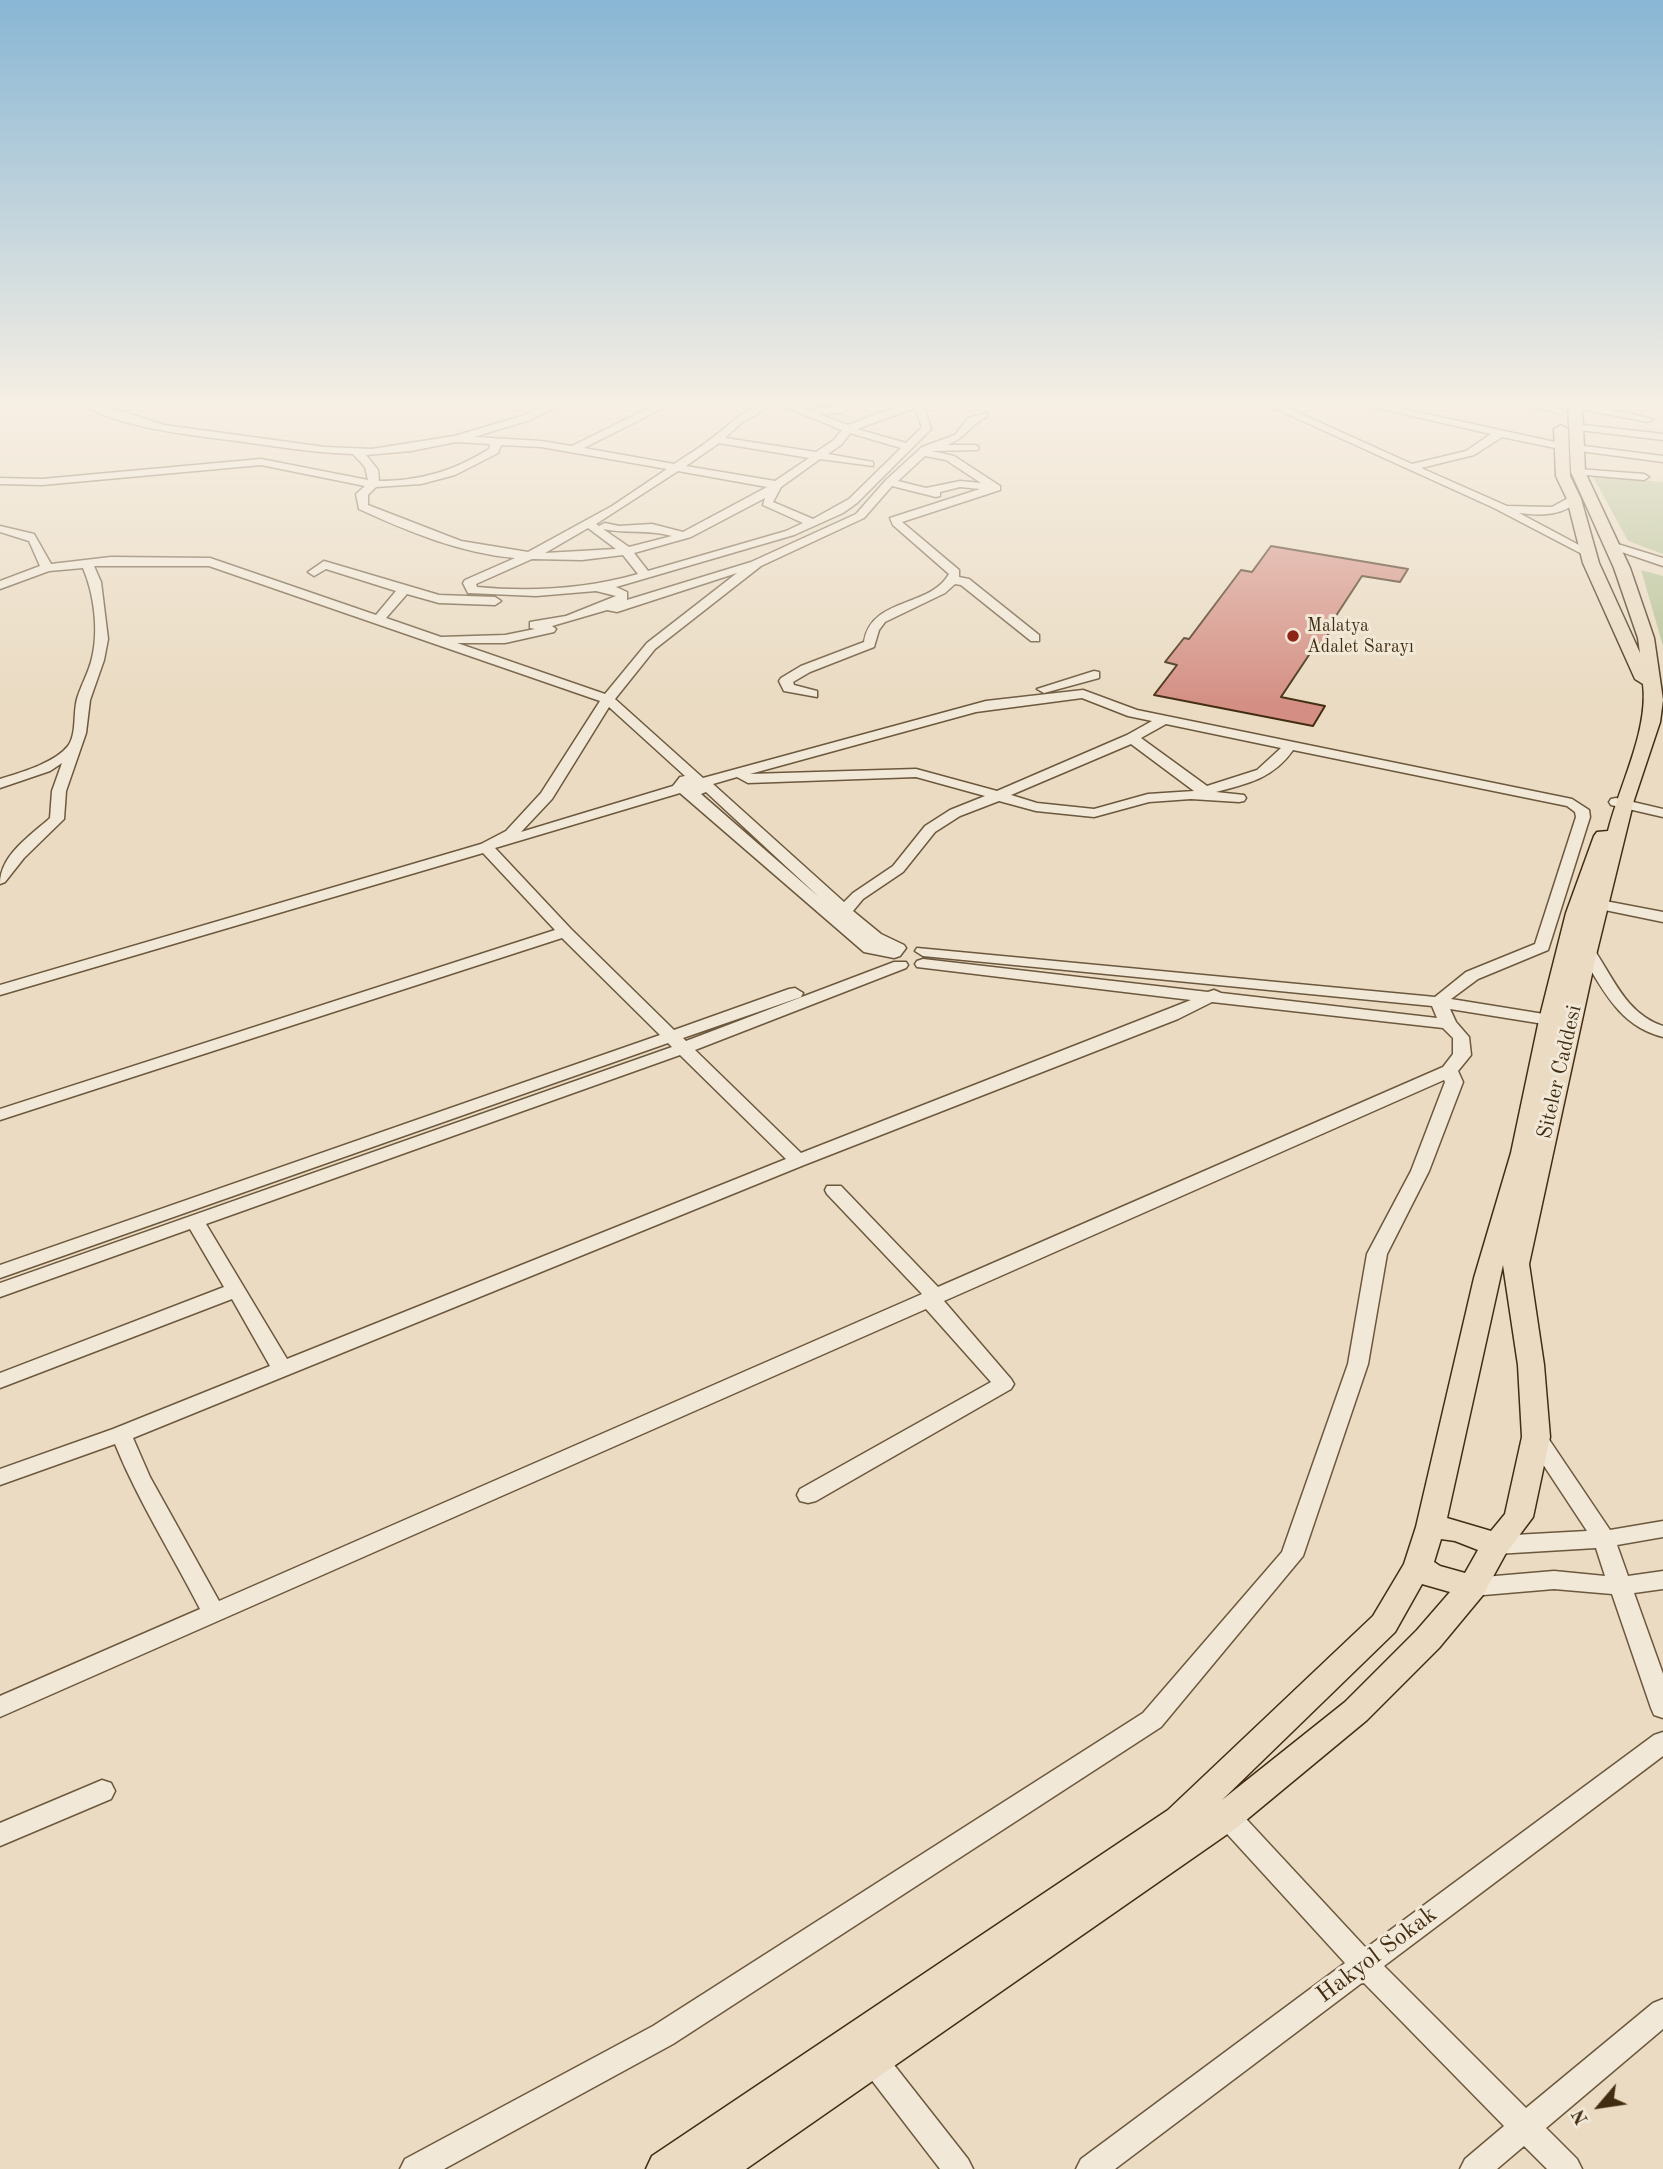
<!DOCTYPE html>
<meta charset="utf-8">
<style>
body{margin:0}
#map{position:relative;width:1663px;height:2169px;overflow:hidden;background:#eadbc2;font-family:"Old Standard TT",serif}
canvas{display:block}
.north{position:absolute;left:1565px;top:2071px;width:70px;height:70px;-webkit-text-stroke:5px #f1e8d7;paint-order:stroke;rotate:241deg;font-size:19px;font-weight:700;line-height:28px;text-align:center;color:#422d11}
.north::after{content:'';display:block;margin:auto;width:24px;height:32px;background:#422d11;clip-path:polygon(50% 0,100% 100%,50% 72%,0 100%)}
</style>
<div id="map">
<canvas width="1663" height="2169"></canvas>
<div class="north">N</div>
</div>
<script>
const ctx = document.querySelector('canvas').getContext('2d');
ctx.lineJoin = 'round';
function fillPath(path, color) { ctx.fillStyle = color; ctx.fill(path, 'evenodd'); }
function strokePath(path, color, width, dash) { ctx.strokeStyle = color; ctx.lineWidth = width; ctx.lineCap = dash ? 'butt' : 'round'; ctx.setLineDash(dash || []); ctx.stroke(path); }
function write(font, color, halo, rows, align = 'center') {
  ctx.font = font + ' "Old Standard TT",serif'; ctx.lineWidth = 6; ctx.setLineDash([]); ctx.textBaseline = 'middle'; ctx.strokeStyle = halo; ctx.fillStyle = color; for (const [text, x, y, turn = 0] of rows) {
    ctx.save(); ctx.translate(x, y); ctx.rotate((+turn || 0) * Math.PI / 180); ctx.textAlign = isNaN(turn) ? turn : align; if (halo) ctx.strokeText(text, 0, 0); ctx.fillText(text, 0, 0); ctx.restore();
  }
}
fillPath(new Path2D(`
 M1592 475 1663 482V554L1628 541Z
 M1641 570 1663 576V646Z`), '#b5c195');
const building = new Path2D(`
 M1271 546 1408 569 1400 582 1362 576 1330 625H1334L1322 644 1317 643 1281 697 1325 706 1313 726 1154 695 1177 665 1165 662 1184 638 1189 639 1241 570 1252 572Z`);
fillPath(building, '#d48e83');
strokePath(building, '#422d11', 2);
const minor = new Path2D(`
 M80 403H96L164 425 325 447 372 449 454 436 522 416 549 403H563L530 420 474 437 541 441 572 446 659 403H673L584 448 674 464C687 455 700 448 712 438 733 423 748 403 776 403L741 423 725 438 816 452 834 440 842 430 776 403H791L812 411 817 408H837L841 403H851L844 413 819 414 848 425 907 403H923L931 429 857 503 843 513 794 535 616 587 627 592V600L751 562 856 514 886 480 922 447 955 435 968 418 987 413V417C969 425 968 437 947 445H974L978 446V450L931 451 954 456 1000 486V490L902 522 959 570V577L969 579 1039 635V641H1031L961 585 955 584 945 593 885 622 879 630 874 647 810 672 793 682 794 685 817 691V697L784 691 779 681 781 678 801 666 864 642C871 597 930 608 949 574L893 525 890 518 980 489 960 487 940 492V496L936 497 892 486 864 518 761 566 655 649 615 699 703 778 986 701 1083 690 1137 710 1572 799 1589 810 1590 817 1548 950 1478 979 1451 999 1550 1015 1558 1020 1550 1025 1450 1009 1456 1022 1469 1037 1471 1055 1458 1071 1463 1082 1429 1171 1387 1254 1368 1364 1303 1556 1161 1727 673 2044 444 2169H400L405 2159 653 2026 1143 1713 1282 1552 1348 1364 1367 1254 1411 1171 1445 1082 1444 1080 944 1301 1011 1379 1014 1384 1011 1389 816 1501 808 1503 800 1501 797 1495 800 1489 991 1382 926 1309 0 1717V1696L200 1609C172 1554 138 1501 115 1444L0 1485V1469L113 1429 270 1366 232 1299 0 1388V1373L224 1287 190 1229 0 1297V1283L672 1047 668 1043 0 1278V1265L660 1035 562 938 0 1120V1109L555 930 483 853 0 995V985L481 844 506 831 541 793 600 701 209 566H94L101 582 108 639 104 660 90 700 86 733 66 791 64 819 24 858 5 882 0 884C0 855 30 836 50 818L52 791 62 763 50 771 0 788V779C19 773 55 763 68 746 77 734 73 713 77 699 81 685 89 672 92 658 99 630 94 594 83 568L49 571 0 589V581L40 566 29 541 0 532V526L34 534 51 564 111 557 210 558 376 615 396 591 326 569 314 576 308 572 324 561 439 595 495 597 501 601 495 605 439 603 407 594 386 618 441 637 505 635 535 629 530 628V622L566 616 616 596 596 591 536 596 468 593 463 583 465 580 515 558C460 553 409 532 359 509L356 494 365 486 261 465 42 485 0 484V478L42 479 261 459 368 480 365 467 353 454C314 453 275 446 236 441 191 435 118 428 80 403ZM915 408 922 427 906 443 857 429ZM850 433 901 448 849 499 813 519 773 502 781 487 820 459 873 466V462L828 454 842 444ZM456 442 490 444 489 449C454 471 420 481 379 481L378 470 366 455 411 451ZM719 443 809 458 775 481 686 466ZM501 445 541 447 667 469 612 506 528 552 461 541 368 505V495L376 487 421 484 455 475 498 453ZM925 456 946 460 981 483 960 481 926 488 898 481ZM678 471 767 487 683 532 652 524 619 526 605 523 599 526 596 524ZM765 498 763 505 803 523 786 531 648 571 634 553 691 537ZM588 528 616 549 545 553ZM603 529C627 534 648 529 672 536L629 547ZM623 555 638 574C586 589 530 592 477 587L476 584 532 559 582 560ZM737 573 647 643 605 694 457 643H505L554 632 556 629 552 626 607 610 617 612ZM1082 698 1128 716 1152 721 1127 735 997 791 916 769 750 774 976 712ZM609 707 685 776 680 777 673 786 521 832 552 799ZM1166 724 1281 748 1257 770 1207 786 1141 738ZM1131 744 1194 791 1148 794 1094 809 1037 803 1011 795ZM1293 750 1567 806 1575 812 1576 817 1535 944 1466 972 1435 997 917 948 915 951 923 956 1432 1006 1437 1018 1221 993 1214 990 1208 992 923 959 917 961 915 964 917 967 1191 1000 801 1153 695 1050 906 968 908 965 906 962H894L686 1041 683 1038 801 997 803 993 795 988 789 989 674 1030 571 929 495 848 680 793 864 952 894 958 900 956 906 948 904 945 881 934 853 911 863 899 903 872 935 832 960 816 999 801 1036 811 1094 817 1149 802 1191 799 1239 802 1244 801 1246 798 1244 795 1216 792C1247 784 1274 778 1293 750ZM737 777 748 783 916 777 985 796 950 810 925 826 893 866 853 893 844 902 713 784ZM706 792 819 897 701 794ZM1212 1002 1443 1028 1453 1038V1054L1443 1067 938 1287 841 1186H827L825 1190 827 1194 922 1294 219 1601 150 1477 133 1438 804 1165 1178 1019ZM680 1055 786 1159 287 1359 206 1224Z
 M1263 403H1277L1412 464 1466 451 1491 434 1355 403H1376L1564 444 1565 446 1560 449 1502 437 1474 455 1421 468 1507 506 1552 507 1570 497H1578L1580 499C1564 516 1541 516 1519 513L1594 553 1584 555 1494 508Z
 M1518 403H1539L1566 411 1561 414Z
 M1571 403H1583L1653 419 1648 422 1575 408 1571 407Z
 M1575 424 1663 434V440L1571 429 1570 427Z
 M1576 445 1663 456V462L1572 450V446Z
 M1578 469 1644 474 1649 477 1644 480 1574 474V470Z
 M1611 542 1663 558V566L1607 547V543Z
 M1094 671 1099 672V678L1044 693 1037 689Z
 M1616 798 1663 809V817L1611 805 1609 802 1611 799Z
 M1600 900 1663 912V922L1595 908 1592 905Z
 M1587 946 1593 948C1613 977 1626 1014 1663 1026V1037C1618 1026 1602 987 1579 951Z
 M1536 1429 1544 1432 1610 1530 1663 1521V1537L1617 1545 1628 1576 1663 1571V1589L1634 1593 1663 1674V1718L1654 1715 1651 1708 1612 1594 1554 1589 1472 1596 1464 1593 1461 1587 1464 1581 1472 1578 1554 1571 1605 1576 1596 1548 1496 1554 1488 1551 1485 1545 1488 1539 1496 1536 1587 1531 1525 1437 1528 1432Z
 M1663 1732V1756L1384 1966 1526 2108 1653 2003 1663 1999V2029L1546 2128 1577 2159 1582 2169H1547L1524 2146 1497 2169H1460L1465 2159 1504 2126 1363 1982 1115 2169H1076L1081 2159 1345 1963 1218 1824 1214 1816 1218 1808 1227 1805 1236 1808 1366 1948 1654 1735Z
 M102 1780 111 1783 115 1791 111 1799 0 1846V1823Z
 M870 2043 880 2047 968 2159 973 2169H940L860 2065 856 2056 860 2047Z`);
const major = new Path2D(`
 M1568 403H1582L1585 472 1630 568 1654 638 1663 700 1660 722 1634 800 1597 951 1529 1264 1544 1365 1550 1437 1533 1517 1506 1553 1483 1595 1439 1648 1367 1720 1239 1826 746 2169H646L652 2156 1168 1810 1373 1616 1404 1564 1416 1527 1474 1278 1511 1153 1539 1020 1566 913 1594 836 1597 832 1608 831C1619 786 1649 730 1643 684L1635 679 1583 563 1567 499 1556 476 1554 429 1561 425 1568 429 1570 476 1581 499 1599 563 1640 653 1638 638 1614 568 1571 472ZM1503 1265 1518 1365 1522 1437 1505 1514 1491 1531 1447 1518ZM1441 1539 1455 1541 1478 1550 1465 1573 1440 1566 1434 1562ZM1422 1584 1450 1592 1417 1630 1345 1702 1222 1800 1395 1632Z`);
strokePath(minor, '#6c583d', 3);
strokePath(major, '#422d11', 3);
fillPath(minor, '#f1e8d7');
fillPath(major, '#eadbc2');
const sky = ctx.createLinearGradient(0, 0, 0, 707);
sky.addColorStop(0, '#88b6d4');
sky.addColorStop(0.57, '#f6efe4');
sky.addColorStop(1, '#f6efe400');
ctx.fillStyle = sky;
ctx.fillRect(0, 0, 1663, 707);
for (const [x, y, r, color] of [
 [1293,636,7,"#8f2418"]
]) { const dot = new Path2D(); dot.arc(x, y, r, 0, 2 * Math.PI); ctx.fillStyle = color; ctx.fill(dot); strokePath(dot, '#f1e8d7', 2.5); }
write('18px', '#422d11', '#f1e8d7', [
 ["Malatya",1307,626],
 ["Adalet Sarayı",1307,647]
], 'left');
write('21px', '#422d11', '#f1e8d7', [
 ["Siteler Caddesi",1560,1072,-77]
]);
write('24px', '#422d11', '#f1e8d7', [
 ["Hakyol Sokak",1377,1955,-37]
]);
</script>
